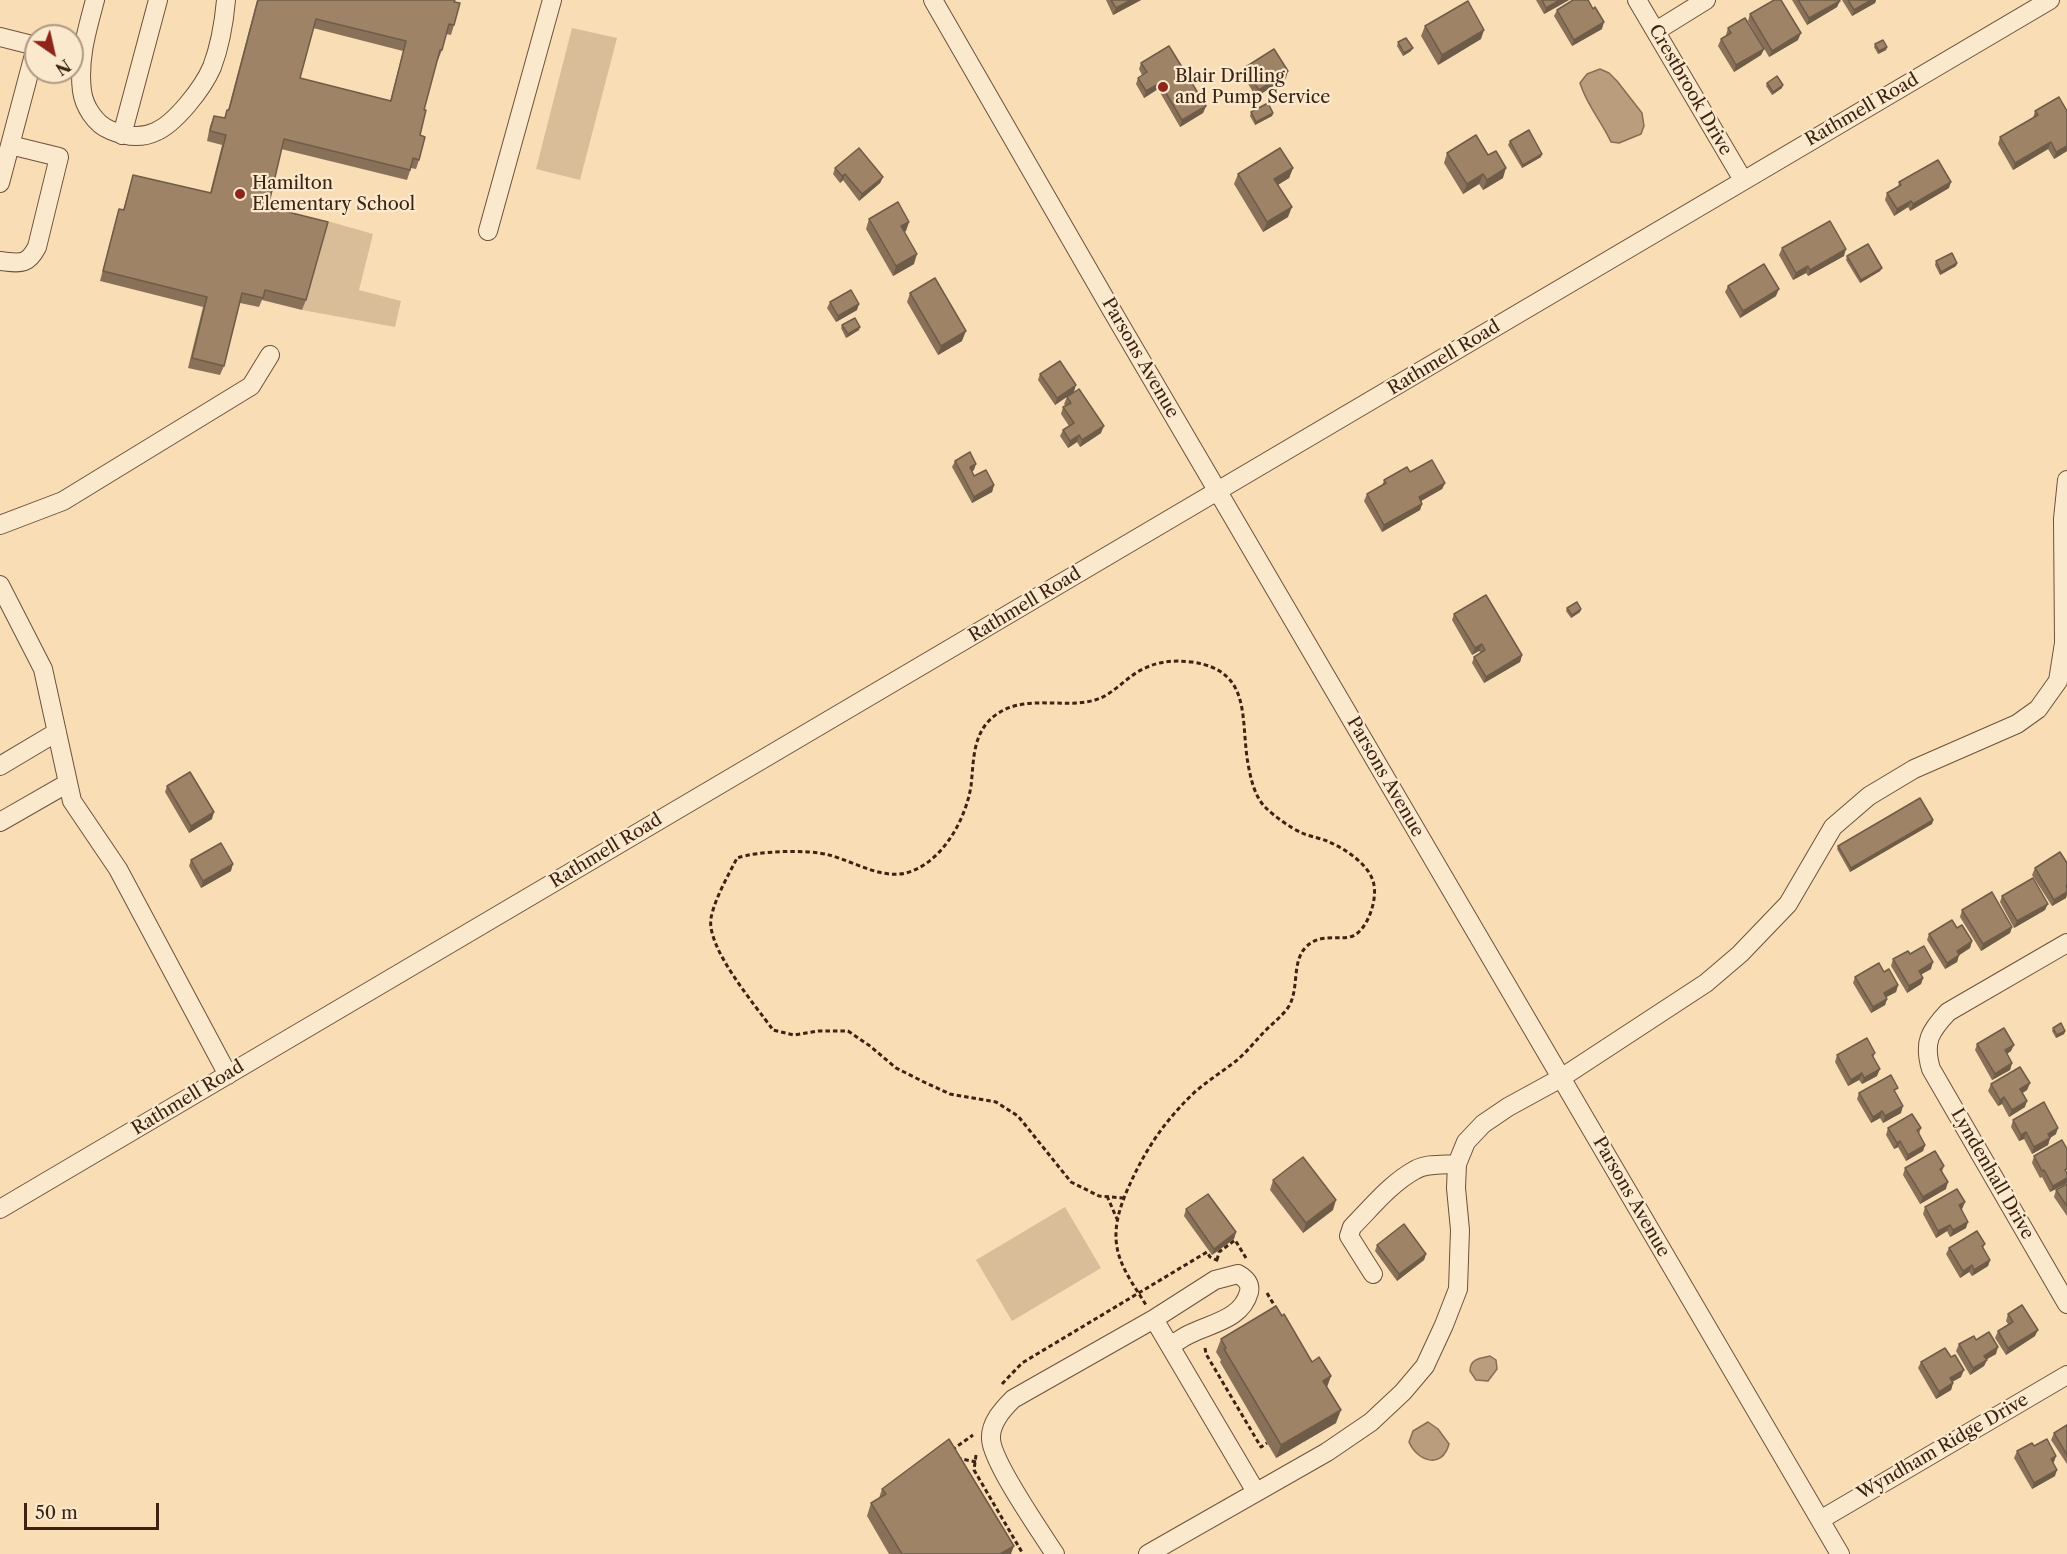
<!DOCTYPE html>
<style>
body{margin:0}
#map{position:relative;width:2067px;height:1554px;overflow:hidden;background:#f9ddb4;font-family:"Libre Caslon Text",serif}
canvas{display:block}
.north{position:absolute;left:24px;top:24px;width:60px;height:60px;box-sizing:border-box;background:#fbe9ce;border:2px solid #af9983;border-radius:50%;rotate:146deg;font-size:16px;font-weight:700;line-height:24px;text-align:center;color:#3e2213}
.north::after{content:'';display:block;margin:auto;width:21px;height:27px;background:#8f2418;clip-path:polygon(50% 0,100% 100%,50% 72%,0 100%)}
.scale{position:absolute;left:24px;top:1503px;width:135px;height:27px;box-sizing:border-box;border:3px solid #3e2213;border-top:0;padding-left:8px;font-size:18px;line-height:21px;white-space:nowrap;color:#3e2213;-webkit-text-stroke:4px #fbe9ce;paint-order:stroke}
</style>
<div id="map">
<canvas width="2067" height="1554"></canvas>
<div class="north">N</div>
<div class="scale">50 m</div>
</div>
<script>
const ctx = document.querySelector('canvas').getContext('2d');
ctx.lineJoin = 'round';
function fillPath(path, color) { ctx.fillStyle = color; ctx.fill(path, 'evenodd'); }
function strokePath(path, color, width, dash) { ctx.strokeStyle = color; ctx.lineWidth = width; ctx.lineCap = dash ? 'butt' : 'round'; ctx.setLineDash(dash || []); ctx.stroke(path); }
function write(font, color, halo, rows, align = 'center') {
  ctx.font = font + ' "Libre Caslon Text",serif'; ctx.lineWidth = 4.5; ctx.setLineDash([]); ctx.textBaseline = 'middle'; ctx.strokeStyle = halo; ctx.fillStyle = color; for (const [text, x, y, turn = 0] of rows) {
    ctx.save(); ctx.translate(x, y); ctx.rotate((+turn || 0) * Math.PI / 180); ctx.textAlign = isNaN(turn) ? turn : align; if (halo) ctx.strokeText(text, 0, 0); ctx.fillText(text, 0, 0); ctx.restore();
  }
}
fillPath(new Path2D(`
 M572 28 617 38 580 180 536 169Z
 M324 220 373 234 359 290 401 301 395 327 302 310 324 232 322 231Z
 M1065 1207 1101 1268 1012 1321 976 1260Z`), '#d9bd99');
const water = new Path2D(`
 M1600 69 1609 73 1617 81 1642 113 1644 126 1641 134 1619 143 1611 142C1602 122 1586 104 1580 83L1587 74Z
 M1490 1356 1496 1360 1497 1369 1488 1381 1476 1380 1470 1371C1470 1359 1480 1358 1490 1356Z
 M1428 1422 1438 1429 1449 1444C1442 1470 1417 1461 1409 1442L1413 1431Z`);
fillPath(water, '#b99d7d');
strokePath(water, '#886c53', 1.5);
const minor = new Path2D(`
 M95 0C87 30 78 59 82 91 84 106 95 124 110 130 124 136 140 139 155 132 175 124 203 88 212 67 220 46 224 23 226 0
 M933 0 1111 309 1840 1554
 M1637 0 1743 180
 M1656 31 1706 0
 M0 37 36 46
 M122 135 158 0
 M0 183 36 47
 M488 231 552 0
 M0 261C20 263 27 266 37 247L59 157 10 145
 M0 525 63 501 251 386 270 355
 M0 585 43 669 72 801 118 869 228 1075
 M0 766 57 732
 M0 822 68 783
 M2067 943 1948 1012C1930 1031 1923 1042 1931 1069L2067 1304
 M0 1209 2050 0
 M1373 1274 1349 1236 1352 1227C1371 1208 1391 1183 1415 1170 1427 1163 1443 1165 1457 1164
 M1154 1319 1256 1492
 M1820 1520 2067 1375
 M1055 1554C1040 1531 992 1462 991 1439 990 1423 1003 1409 1013 1399L1154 1319 1215 1280 1238 1274C1245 1278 1251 1283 1249 1292 1242 1319 1212 1323 1190 1334 1183 1337 1177 1342 1170 1346
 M1148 1554 1327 1452 1371 1422 1403 1392 1425 1366 1444 1325 1458 1289 1460 1230 1456 1188 1457 1164 1466 1142 1483 1124 1508 1107 1561 1078 1706 983 1740 954 1788 904 1833 827 1869 796 1914 769 2017 724 2038 709 2058 681 2064 643 2063 519 2067 480`);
strokePath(minor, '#6d513b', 20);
strokePath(new Path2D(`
 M1107 1196 1117 1219
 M1124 1198 1099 1196 1071 1182 1018 1116 996 1102 950 1094 924 1082 896 1068 870 1046 848 1031H818L794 1035 773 1030C756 1006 706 948 711 918 715 898 728 876 737 858 757 851 808 849 829 855 856 862 885 882 912 871 944 859 966 818 971 786 974 760 972 731 997 714 1026 694 1064 709 1095 700 1113 695 1126 677 1143 669 1159 661 1174 660 1192 662 1255 671 1239 722 1249 769 1252 784 1256 798 1266 808 1275 817 1291 828 1302 833 1311 837 1321 838 1329 842 1346 849 1371 866 1374 885 1377 900 1368 929 1353 936 1340 941 1319 932 1305 948 1291 964 1300 992 1287 1009 1281 1017 1273 1023 1266 1030 1256 1040 1247 1052 1236 1061 1223 1071 1209 1080 1196 1091 1167 1118 1146 1148 1130 1184 1121 1203 1113 1226 1117 1247 1120 1267 1135 1287 1146 1305
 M1217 1260 1219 1252 1235 1240 1246 1258
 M1267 1293 1277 1310
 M1205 1348 1206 1354 1261 1447 1267 1443
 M1002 1384 1022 1363 1207 1252 1210 1257 1219 1261
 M952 1450 973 1435
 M976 1455 974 1470 1023 1554
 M957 1458 976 1462`), '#3e2213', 3, [4.5, 3]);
strokePath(minor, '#fbe9ce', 18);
fillPath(new Path2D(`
 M257 0H455L454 25 451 35 446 34 442 50 438 60H437L424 110 420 135 419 160 416 169 411 168 407 180 281 149 268 207 306 300 302 310 262 300 259 307 240 303 224 366 220 375 188 368 203 307 100 281 116 219 119 209 123 210 133 175 210 193 222 145 207 141 210 126 214 116 224 118 228 110ZM313 28 403 51 390 101 300 78Z
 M1106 0H1141L1113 15Z
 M1536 0H1569L1544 14Z
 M1792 0H1839L1837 7 1807 25Z
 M1842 0H1876L1875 3 1852 16Z
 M1593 9 1602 29 1572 46 1554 16 1557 10Z
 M1750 14 1798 40 1769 57 1748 21Z
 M1425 26 1481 39 1438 65 1421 36Z
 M1728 28 1764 49 1761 55 1734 72 1718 46 1721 39 1727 36 1726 35Z
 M1398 42 1411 51 1403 56 1397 46Z
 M1875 44 1887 47 1886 50 1878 54 1874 47Z
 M1141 63 1206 106 1203 113 1180 127 1158 89 1144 98 1136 84 1138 78 1142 75 1139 69Z
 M1244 68 1286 78 1256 97 1242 74Z
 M1767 83 1782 88 1772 95 1766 86Z
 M2035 111H2067V151L2054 159 2048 149 2013 170 1998 144 2000 137 2033 118Z
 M1251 112 1273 113 1272 116 1255 125 1250 116Z
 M1510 141 1541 157 1522 168 1508 145Z
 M1447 153 1488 155 1503 178 1483 190 1479 184 1463 194 1444 163Z
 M835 168 883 177 880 183 859 201 843 180 840 183 833 174Z
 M1293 168 1289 178 1278 185 1288 217 1263 232 1234 184 1238 174Z
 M1899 182 1949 188 1910 211 1908 207 1894 216 1885 200 1887 193 1898 187Z
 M869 219 906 231 904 232 914 264 893 276 866 229Z
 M1782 248 1844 256 1808 276 1806 273 1793 280 1779 255Z
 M1847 256 1882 268 1880 271 1860 283 1846 260Z
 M1936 261 1957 263 1956 266 1940 275 1935 265Z
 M1728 286 1776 296 1740 318 1725 292Z
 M910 293 962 341 938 355 907 302Z
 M830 302 857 310 836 322 827 308Z
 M842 325 859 330 846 338 841 328Z
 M1040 374 1074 392 1055 405 1038 380Z
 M1067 397 1101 433 1080 447 1077 442 1068 448 1060 436 1063 430 1069 426 1061 414 1063 407 1066 406 1064 404Z
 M955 461 974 470 972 471 974 476 994 485 992 492 972 503 952 467Z
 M1410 472 1445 483 1442 489 1421 501 1422 504 1420 510 1382 532 1364 501 1367 494 1382 486 1384 480Z
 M1567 608 1581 609 1580 612 1571 618 1566 611Z
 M1454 614 1522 655 1520 662 1484 683 1472 663 1474 657 1481 653 1479 651 1472 655 1452 620Z
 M167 786 212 819 189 833 165 792Z
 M1933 820 1932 824 1850 872 1837 849 1838 846Z
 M191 860 231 871 201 888 189 866Z
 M2067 863V895L2066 898 2052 906 2032 875 2035 868Z
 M2002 896 2045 910 2014 928 2000 902Z
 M1962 910 2012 927 2010 933 1981 951 1960 917Z
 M1957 928 1972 941 1970 948 1959 955 1957 962 1945 969 1927 940 1929 934Z
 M1910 954 1931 969 1921 974 1923 978 1921 984 1907 993 1891 966 1893 959Z
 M1884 972 1898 985 1896 992 1886 997 1887 999 1885 1005 1871 1013 1853 983 1855 977Z
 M2053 1028 2065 1031 2064 1034 2056 1038 2052 1031Z
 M1977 1044 2011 1051 2007 1054 2012 1063 2010 1070 1992 1080 1975 1050Z
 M1875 1053 1873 1058 1877 1076 1862 1084 1859 1080 1848 1086 1835 1062 1837 1055Z
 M2030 1083 2027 1090 2022 1093 2025 1107 2009 1117 2002 1104 1998 1106 1988 1091 1991 1084Z
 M1859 1093 1896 1094 1901 1113 1883 1123 1880 1118 1871 1123 1857 1099Z
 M2013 1120 2056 1134 2050 1138 2048 1145 2032 1154 2024 1139 2019 1141 2011 1127Z
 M1888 1128H1921L1919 1134 1925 1145 1923 1151 1906 1161 1898 1147 1894 1149 1886 1135Z
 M2034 1156 2067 1183 2050 1192 2042 1177 2040 1178 2032 1163Z
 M1944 1166 1942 1172 1946 1189 1920 1204 1903 1175 1905 1168Z
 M1273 1180 1333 1210 1303 1233 1270 1190Z
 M2067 1184V1216L2054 1197 2056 1190Z
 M1965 1202 1962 1209 1966 1228 1950 1237 1947 1231 1936 1238 1923 1214 1925 1207Z
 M1186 1209 1236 1232 1234 1239 1212 1255 1184 1216Z
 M1985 1244 1983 1248 1990 1260 1988 1266 1972 1276 1969 1272 1960 1278 1946 1254 1949 1248Z
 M1377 1245 1426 1254 1424 1260 1397 1281 1375 1251Z
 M2008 1314 2035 1336 2006 1355 1995 1338 1998 1331 2008 1324 2006 1321Z
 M1221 1339 1312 1362 1331 1376 1327 1387 1336 1423 1276 1458 1220 1362 1221 1360 1216 1352Z
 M1976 1340 1996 1354 1987 1359 1984 1366 1970 1375 1956 1351 1959 1344Z
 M1951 1357 1961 1377 1952 1382 1953 1383 1951 1390 1936 1399 1918 1368 1921 1362Z
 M2067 1425V1464L2051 1440 2054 1433Z
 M2034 1446 2056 1456 2053 1463 2055 1476 2032 1489 2014 1458 2017 1451Z
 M882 1489 1011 1554H889L867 1516 871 1503 879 1498Z`), '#897159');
fillPath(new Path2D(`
 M1131 0H1141L1113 15 1116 8Z
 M1560 0H1569L1544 14 1546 8Z
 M1871 0H1876L1875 3 1852 16 1854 10Z
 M1840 1 1837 7 1807 25 1809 18Z
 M1604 22 1602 29 1572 46 1574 40Z
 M1484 30 1481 39 1438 65 1442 55Z
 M1801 33 1798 40 1769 57 1772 51Z
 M1887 47 1886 50 1878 54 1879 51Z
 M1413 48 1411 51 1403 56 1404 53Z
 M1764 49 1761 55 1734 72 1736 65Z
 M1288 71 1286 78 1256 97 1259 90Z
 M1160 83 1158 89 1144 98 1146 91Z
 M1783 85 1782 88 1772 95 1773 92Z
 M1206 106 1203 113 1180 127 1182 120Z
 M1273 113 1272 116 1255 125 1256 122Z
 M2051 142 2048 149 2013 170 2015 163Z
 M2067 146V151L2054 159 2056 152Z
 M1542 154 1541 157 1522 168 1523 165Z
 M1293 168 1289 178 1271 189 1274 179Z
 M1506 168 1503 178 1483 190 1487 180Z
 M845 174 843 180 840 183 842 176Z
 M1483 174 1479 184 1463 194 1467 184Z
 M883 177 880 183 859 201 862 194Z
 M1951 182 1949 188 1910 211 1913 204Z
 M1911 201 1908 207 1894 216 1897 209Z
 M1292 207 1288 217 1263 232 1267 222Z
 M909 222 906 231 897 236 901 226Z
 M1846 249 1844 256 1808 276 1810 270Z
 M917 254 914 264 893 276 896 266Z
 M1957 263 1956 266 1940 275 1941 272Z
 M1808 266 1806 273 1793 280 1796 273Z
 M1882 268 1880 271 1860 283 1861 280Z
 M1779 289 1776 296 1740 318 1743 311Z
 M859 304 857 310 836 322 838 316Z
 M860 327 859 330 846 338 848 334Z
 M966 331 962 341 938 355 941 346Z
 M1076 385 1074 392 1055 405 1057 398Z
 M1104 426 1101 433 1080 447 1082 440Z
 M1079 435 1077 442 1068 448 1070 441Z
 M976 464 974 470 967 474 970 467Z
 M1445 483 1442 489 1416 504 1419 497Z
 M994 485 992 492 972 503 974 497Z
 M1422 504 1420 510 1382 532 1384 525Z
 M1581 609 1580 612 1571 618 1572 615Z
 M1482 644 1479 651 1472 655 1475 648Z
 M1522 655 1520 662 1484 683 1486 677Z
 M214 812 212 819 189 833 191 826Z
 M1933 820 1932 824 1850 872 1851 868Z
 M233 864 231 871 201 888 203 881Z
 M2067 892 2066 898 2052 906 2054 900Z
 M2048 904 2045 910 2014 928 2017 921Z
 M2012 927 2010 933 1981 951 1983 944Z
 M1972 941 1970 948 1955 958 1957 951Z
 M1959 955 1957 962 1945 969 1947 963Z
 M1933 962 1931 969 1917 977 1919 971Z
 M1923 978 1921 984 1907 993 1909 986Z
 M1898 985 1896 992 1881 1000 1884 993Z
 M1887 999 1885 1005 1871 1013 1873 1007Z
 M2065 1031 2064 1034 2056 1038 2057 1035Z
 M2014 1045 2011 1051 2002 1057 2005 1050Z
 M2012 1063 2010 1070 1992 1080 1995 1074Z
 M1880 1069 1877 1076 1862 1084 1864 1078Z
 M1862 1073 1859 1080 1848 1086 1851 1080Z
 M2030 1083 2027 1090 2018 1096 2020 1089Z
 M2004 1097 2002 1104 1998 1106 2000 1100Z
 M2027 1101 2025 1107 2009 1117 2012 1110Z
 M1903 1106 1901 1113 1883 1123 1885 1116Z
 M1882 1111 1880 1118 1871 1123 1873 1117Z
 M2058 1128 2056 1134 2045 1141 2048 1134Z
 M2026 1132 2024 1139 2019 1141 2021 1135Z
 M2050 1138 2048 1145 2032 1154 2034 1147Z
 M1900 1141 1898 1147 1894 1149 1897 1143Z
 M1925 1145 1923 1151 1906 1161 1908 1155Z
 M2067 1178V1183L2050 1192 2053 1186Z
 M1948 1182 1946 1189 1920 1204 1923 1197Z
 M1336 1200 1333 1210 1303 1233 1306 1223Z
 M1965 1202 1962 1209 1957 1212 1959 1205Z
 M1968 1222 1966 1228 1950 1237 1953 1230Z
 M1950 1225 1947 1231 1936 1238 1938 1231Z
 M1236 1232 1234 1239 1212 1255 1214 1249Z
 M1426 1254 1424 1260 1397 1281 1399 1274Z
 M1990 1260 1988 1266 1972 1276 1974 1270Z
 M1972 1265 1969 1272 1960 1278 1963 1271Z
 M2038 1330 2035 1336 2006 1355 2008 1348Z
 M1998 1347 1996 1354 1982 1362 1984 1356Z
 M1987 1360 1984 1366 1970 1375 1973 1368Z
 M1964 1370 1961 1377 1948 1384 1950 1378Z
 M1331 1376 1326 1389 1323 1381Z
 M1953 1383 1951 1390 1936 1399 1939 1392Z
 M1341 1410 1336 1423 1276 1458 1281 1445Z
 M2056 1456 2054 1462 2048 1465 2051 1459Z
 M2057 1470 2055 1476 2032 1489 2034 1483Z
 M1014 1546 1011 1554H1000Z`), '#6f5c48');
const building = new Path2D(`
 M258 0H455L454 2 460 3 454 25 449 24 442 50H440L424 110H426L420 135 425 137 419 160 413 158 410 170 284 139 268 207 328 222 306 300 265 290 263 298 242 293 224 366 192 358 207 297 103 271 119 209 124 210 133 175 211 193 226 135 210 131 214 116 225 118 227 110H229ZM316 19 406 41 391 101 300 78Z
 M1111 0H1131L1116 8Z
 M1542 0H1560L1546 8Z
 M1573 0H1588L1593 9 1595 7 1604 22 1574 40 1557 10Z
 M1774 0H1781L1801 33 1772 51 1750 14Z
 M1798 0H1839L1840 1 1809 18Z
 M1848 0H1871L1854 10Z
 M1468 1 1484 30 1442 55 1425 26Z
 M1745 18 1764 49 1736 65 1721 39 1731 33 1728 28Z
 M1406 38 1413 48 1404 53 1398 42Z
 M1883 40 1887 47 1879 51 1875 44Z
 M1169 46 1206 106 1182 120 1160 83 1146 91 1138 78 1147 72 1141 63Z
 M1274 49 1288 71 1259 90 1244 68Z
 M1777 76 1783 85 1773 92 1767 83Z
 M2059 97 2067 111V146L2056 152 2051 142 2015 163 2000 137 2038 115 2035 111Z
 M1268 103 1273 113 1256 122 1251 112Z
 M1529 130 1542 154 1523 165 1510 141Z
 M1476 135 1488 155 1496 151 1506 168 1487 180 1483 174 1467 184 1447 153Z
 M859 148 883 177 862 194 845 174 842 176 835 168Z
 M1280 148 1293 168 1274 179 1292 207 1267 222 1238 174Z
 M1938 160 1951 182 1913 204 1911 201 1897 209 1887 193 1901 185 1899 182Z
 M898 202 909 222 901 226 917 254 896 266 869 219Z
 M1830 221 1846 249 1810 270 1808 266 1796 273 1782 248Z
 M1868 244 1882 268 1861 280 1847 256Z
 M1952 253 1957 263 1941 272 1936 261Z
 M1764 264 1779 289 1743 311 1728 286Z
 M935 278 966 331 941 346 910 293Z
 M851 290 859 304 838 316 830 302Z
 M855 318 860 327 848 334 842 325Z
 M1060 361 1076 385 1057 398 1040 374Z
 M1079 389 1104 426 1082 440 1079 435 1070 441 1063 430 1074 423 1063 407 1071 403 1067 397Z
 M970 452 976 464 970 467 974 476 986 470 994 485 974 497 955 461Z
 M1432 460 1445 483 1419 497 1422 504 1384 525 1367 494 1386 483 1384 480 1407 467 1410 472Z
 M1486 595 1522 655 1486 677 1474 657 1485 650 1482 644 1475 648 1454 614Z
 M1577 602 1581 609 1572 615 1567 608Z
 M190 772 214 812 191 826 167 786Z
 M1920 798 1933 820 1851 868 1838 846Z
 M221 843 233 864 203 881 191 860Z
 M2060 852 2067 863V885L2066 886 2067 888V892L2054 900 2035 868Z
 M2033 878 2048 904 2017 921 2002 896Z
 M1992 892 2012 927 1983 944 1962 910Z
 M1952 920 1957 928 1962 925 1972 941 1957 951 1959 955 1947 963 1929 934Z
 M1924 946 1933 962 1919 971 1923 978 1909 986 1893 959 1908 951 1910 954Z
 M1879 963 1884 972 1889 969 1898 985 1884 993 1887 999 1873 1007 1855 977Z
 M2061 1023 2065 1031 2057 1035 2053 1028Z
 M2004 1028 2014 1045 2005 1050 2012 1063 1995 1074 1977 1044Z
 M1867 1038 1875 1053 1872 1055 1880 1069 1864 1078 1862 1073 1851 1080 1837 1055Z
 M2020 1067 2030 1083 2020 1089 2027 1101 2012 1110 2004 1097 2000 1100 1991 1084Z
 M1891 1075 1898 1088 1894 1090 1903 1106 1885 1116 1882 1111 1873 1117 1859 1093Z
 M2044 1102 2058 1128 2048 1134 2050 1138 2034 1147 2026 1132 2021 1135 2013 1120Z
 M1912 1114 1921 1128 1917 1130 1925 1145 1908 1155 1900 1141 1897 1143 1888 1128Z
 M2062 1140 2067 1149V1169L2065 1170 2067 1173V1178L2053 1186 2044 1170 2042 1171 2034 1156Z
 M1935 1151 1944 1166 1940 1169 1948 1182 1923 1197 1905 1168Z
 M1303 1157 1336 1200 1306 1223 1273 1180Z
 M2067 1184V1206L2056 1190Z
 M1957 1189 1965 1202 1959 1205 1968 1222 1953 1230 1950 1225 1938 1231 1925 1207Z
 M1208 1194 1236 1232 1214 1249 1186 1209Z
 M1404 1224 1426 1254 1399 1274 1377 1245Z
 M1977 1231 1985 1244 1982 1246 1990 1260 1974 1270 1972 1265 1963 1271 1949 1248Z
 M2022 1305 2038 1330 2008 1348 1998 1331 2013 1322 2008 1314Z
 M1276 1306 1282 1316 1284 1314 1312 1362 1319 1357 1331 1376 1323 1381 1341 1410 1281 1445 1224 1349 1226 1348 1221 1339Z
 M1989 1332 1998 1347 1984 1356 1987 1360 1973 1368 1959 1344 1974 1336 1976 1340Z
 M1945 1348 1951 1357 1955 1355 1964 1370 1950 1378 1953 1383 1939 1392 1921 1362Z
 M2067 1425V1455L2054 1433Z
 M949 1439 1014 1546 1000 1554H902L871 1503 886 1494 882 1489Z
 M2047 1439 2056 1456 2051 1459 2057 1470 2034 1483 2017 1451 2032 1443 2034 1446Z`);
fillPath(building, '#9f8367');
strokePath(building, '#6f5c48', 1.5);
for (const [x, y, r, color] of [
 [1163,87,6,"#8f2418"],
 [240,194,6,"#8f2418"]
]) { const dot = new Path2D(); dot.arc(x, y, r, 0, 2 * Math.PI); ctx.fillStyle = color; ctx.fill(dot); strokePath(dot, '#fbe9ce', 2); }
write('18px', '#3e2213', '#fbe9ce', [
 ["Blair Drilling",1175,77],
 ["and Pump Service",1175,98],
 ["Hamilton",252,184],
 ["Elementary School",252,205]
], 'left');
write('18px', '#3e2213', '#fbe9ce', [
 ["Crestbrook Drive",1690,90,60],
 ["Rathmell Road",1862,110,-30],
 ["Parsons Avenue",1140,358,60],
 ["Rathmell Road",1444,358,-31],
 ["Rathmell Road",1025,605,-31],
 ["Parsons Avenue",1385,777,60],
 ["Rathmell Road",606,851,-31],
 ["Rathmell Road",188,1098,-31],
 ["Lyndenhall Drive",1992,1174,60],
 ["Parsons Avenue",1631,1197,60],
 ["Wyndham Ridge Drive",1943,1447,-30]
]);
</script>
